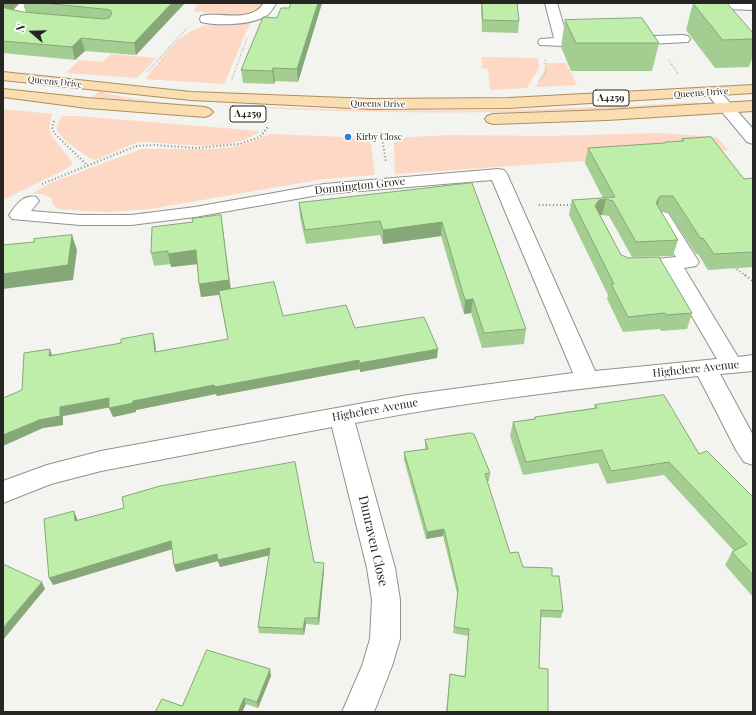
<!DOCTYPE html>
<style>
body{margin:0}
#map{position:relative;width:756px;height:715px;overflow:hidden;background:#f3f3ef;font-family:"Playfair Display",serif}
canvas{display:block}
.frame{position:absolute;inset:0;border:4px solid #252523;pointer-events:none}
.north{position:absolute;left:12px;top:12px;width:40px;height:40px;-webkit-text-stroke:3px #fffffe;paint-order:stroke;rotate:290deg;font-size:11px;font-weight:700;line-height:16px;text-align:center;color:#252523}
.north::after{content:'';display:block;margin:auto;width:14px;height:18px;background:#252523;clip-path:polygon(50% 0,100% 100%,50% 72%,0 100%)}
</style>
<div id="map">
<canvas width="756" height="715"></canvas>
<div class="frame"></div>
<div class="north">N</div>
</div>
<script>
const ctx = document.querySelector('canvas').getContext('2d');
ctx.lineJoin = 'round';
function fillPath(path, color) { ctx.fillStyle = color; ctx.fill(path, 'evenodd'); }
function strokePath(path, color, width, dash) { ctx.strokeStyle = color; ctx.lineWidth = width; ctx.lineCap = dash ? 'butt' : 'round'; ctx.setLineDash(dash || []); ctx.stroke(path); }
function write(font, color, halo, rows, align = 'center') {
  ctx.font = font + ' "Playfair Display",serif'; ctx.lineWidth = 3; ctx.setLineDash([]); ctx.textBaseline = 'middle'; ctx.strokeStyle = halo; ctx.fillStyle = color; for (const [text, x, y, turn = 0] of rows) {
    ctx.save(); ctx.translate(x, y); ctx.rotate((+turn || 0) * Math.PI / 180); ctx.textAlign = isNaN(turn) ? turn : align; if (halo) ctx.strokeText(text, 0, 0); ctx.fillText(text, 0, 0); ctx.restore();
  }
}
fillPath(new Path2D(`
 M198 3H264L261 10 242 17 209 15 201 11 195 13V9Z
 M223 22 250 23 224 84 145 79C170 49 180 27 223 22Z
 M111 54 156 58 137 78 66 73 79 60 103 62Z
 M482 57 538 58 539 68 527 88 490 90 488 69 482 68Z
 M546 63H566L577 85 536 87 546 68Z
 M99 91C152 106 215 105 270 107 413 113 555 111 697 102L698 104C497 118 295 114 93 97Z
 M3 109 52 114 49 127 51 135 72 162 71 165 66 169 3 200Z
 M63 116H78L260 131C230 155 176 142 140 142L133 144 95 160C86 157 61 139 57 130 55 126 60 119 63 116Z
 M659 133 716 137 729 150C680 153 633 160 585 163L582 161 395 174 394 138 450 135 550 136Z
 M271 134 370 138 375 175 324 179 150 209 107 212 58 209 53 205 51 198 42 194H32L50 183 142 149H211L233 147 250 142Z`), '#fdd8c5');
const minor = new Path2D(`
 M20 3H33L24 14 44 17 45 20 44 23 39 24 9 19 8 16Z
 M264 3H276C273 9 270 14 264 17 249 25 217 26 201 22L200 19 201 16C221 11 250 24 264 3Z
 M545 3H557L567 37 597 38 599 41 597 44 562 46 540 45 538 42 540 39 554 38Z
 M720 3H753V10L725 9 721 8 719 5Z
 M683 35 688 36 690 39 688 42 627 45 622 44 620 41 622 38 627 37Z
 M713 88 718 89 753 129V144L747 142 708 95 706 92 708 89Z
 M498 169 504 170 507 174 595 371 717 359 665 270 634 272 627 270 624 266 627 262 676 257 653 217 656 213 662 212 668 213 699 262 696 266 684 268 738 357 753 355V371L720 374 753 435V465L744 462 736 450 698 376C583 388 469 401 355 423L395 568 400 600V639L392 666 374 712H342L362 666 370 639 372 600 367 568 332 427 101 471 51 484 3 503V481L47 465 101 451 204 432 408 395 573 373 492 180 324 194 195 217 131 225H80L12 219 9 215C16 205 23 194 36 197L39 201 31 211 80 215H131L195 207 324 184Z`);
const major = new Path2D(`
 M3 72 191 92 372 99 509 98 753 85V93L509 108 372 109 191 100 3 80Z
 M3 89 87 98 205 107 210 109 213 112 210 115 205 117 87 108 3 97Z
 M753 101V111L607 120 493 124 487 122 485 119 487 116 493 114 607 110Z`);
strokePath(minor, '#91918d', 2);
strokePath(major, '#ad8e5e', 2);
strokePath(new Path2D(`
 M669 60 678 74
 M147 72 187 28
 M232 79 247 38
 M539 81 546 72 545 60
 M54 122 55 120`), '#868683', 1.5, [0.5, 2]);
strokePath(new Path2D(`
 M54 121 52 127 54 133 88 166
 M381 132 386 162
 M42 184 136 146 154 145 198 148 239 144 260 137 268 127
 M539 205H574
 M734 267 746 276`), '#868683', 2, [1, 2.5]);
strokePath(new Path2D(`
 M745 275 753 281`), '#868683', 2.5, [1, 3]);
fillPath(minor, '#fff');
fillPath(major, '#faddb1');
fillPath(new Path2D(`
 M3 3H18L12 10 26 13 23 3H185L136 55 85 51 75 60 3 53Z
 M322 3 298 82 275 81 274 84 243 83 241 70 277 18 289 8Z
 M481 3H517L519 21 518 33 482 32Z
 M693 3 753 33V56L749 67 715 68 686 30Z
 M565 20 659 43 652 71H571L561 47Z
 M682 139 744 179 753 178V267L708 270 698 254H696L668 212H661L678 240 673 256 632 257 609 216 602 215H600L621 255 692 313 687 329 661 331 660 329 623 332 607 299 608 295 569 215 572 200 603 198 585 163 588 148 664 143 665 142 681 141Z
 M472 183 526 329 524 344 482 348 471 313 464 314 441 236 383 244 380 235 306 244 300 217 299 203Z
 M221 215 231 289 283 316 355 328 437 358 360 372V369L217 396 216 394 136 410V412L113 417 109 407 63 416V425L43 428 22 390 52 355 155 342 156 352 228 339 219 295 201 297 199 284 197 264 171 267V264L154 266 151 253 193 222Z
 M595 405 699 454 753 497V597L725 565 732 552 734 551 664 475 607 484 598 463 523 475 510 436 513 422 534 419 535 417 594 408Z
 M425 440 490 473 489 481H487L510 553 523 567 552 576 563 611 561 618 541 617 539 668 548 712H446L450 674 465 676 468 636 453 633 458 597 443 536 426 539 404 460V452L425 449Z
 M77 518V520L314 562 324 570 319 625 306 624 304 635 259 633 258 627 269 555 220 567 218 561 176 572 174 565 172 549 53 585Z
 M271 676 258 708 246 704 242 712H155L182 706Z`), '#a4cd92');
fillPath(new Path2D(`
 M4 3H18L7 16 3 4Z
 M172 3H185L136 55 134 43Z
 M318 3H322L298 82 297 69Z
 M81 38 85 51 75 60 72 47Z
 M273 68 275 81 274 84 272 71Z
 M660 196 656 212V203Z
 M606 199 602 215 596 216 595 206 599 200Z
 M221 215 231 293 201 297 199 284Z
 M442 222 441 236 383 244V230Z
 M72 235 77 250 73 280 3 289V274Z
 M196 250 198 264 171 267 168 254Z
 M473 299 471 313 464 314 465 300Z
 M153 333 155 342 157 361 155 352Z
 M50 349 53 358 49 356Z
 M438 349 437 358 360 372V363Z
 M359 360 360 369 217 396 216 394 136 410V412L113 417 109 408 133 401 214 385Z
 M109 398 112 407 63 416V425L43 428 3 446V435L39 420 60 407Z
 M74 511 77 518 78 528 75 521Z
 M444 529 443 536 426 539 427 532Z
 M171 541 173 549 53 585 49 578Z
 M270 548 271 555 220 567 218 561 176 572 174 565 217 554Z
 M324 563V570L319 625 318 618Z
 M42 582 45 589 3 640V628Z
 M305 618 306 624 304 635 303 629Z
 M270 669 271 676 258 708 257 702Z
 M244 698 246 704 242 712H238Z`), '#86a777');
const building = new Path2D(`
 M44 3H172L134 43 81 38 72 47 3 41V5L5 8 23 12 104 19 109 18 112 13 110 10Z
 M291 3H318L297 69 273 68 272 71 241 70 263 17 277 18 281 8H289Z
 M482 3H517L519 21 483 20Z
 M693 3H727L753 33V39L723 40Z
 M642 18 659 43H576L565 20Z
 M711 137 744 179 753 178V252L714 254 703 238 701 239 673 196H660L656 203 678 240 636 242 613 201 606 199 599 200 595 206 621 255 629 258 659 257 692 313 666 315 665 313 628 317 611 284H614L572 200 615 197 588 148 665 143V142L684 141 682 139Z
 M472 183 526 329 484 333 473 299 465 300 442 222 383 230 380 221 305 230 299 203Z
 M221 215 229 280 199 284 196 250 168 254V251L151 253 152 227 193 222 192 219Z
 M72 235 68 265 3 274V245L34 242V239Z
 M274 282 283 316 346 305 355 328 424 317 438 349 360 363 359 360 215 387 214 385 133 401V403L109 408V398L60 407V416L39 420 3 435V398L22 390 24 353 50 349 49 356 121 343V339L153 333 155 352 228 339 219 291Z
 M664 395 699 454 707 451 753 497V575L732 552 747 544 669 462 611 471 602 450 526 462 513 422 535 419V417L597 408 595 405Z
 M470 433 474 434 490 473 485 474 510 553 518 552 523 567 552 568V576H559L563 611 541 610 539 668 548 669V712H447L450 674 465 677 469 629 454 627 458 590 444 529 427 532 404 452 428 449 425 440Z
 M295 462 314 562 324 563 318 618H305L303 629 258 627 270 548 218 560 217 554 174 565 171 541 49 578 44 519 74 511 75 521 124 508 122 497 160 486Z
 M3 564 42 582 3 628Z
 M207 650 270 669 257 702 244 698 238 712H155L162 699 182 706Z`);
fillPath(building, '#bfeeaa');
strokePath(building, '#86a777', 1);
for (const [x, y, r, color] of [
 [348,137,4,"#3281d1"]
]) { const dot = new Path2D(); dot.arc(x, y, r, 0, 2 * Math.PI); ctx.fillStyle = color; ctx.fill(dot); strokePath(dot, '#fffffe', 1.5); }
write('9px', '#252523', '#fffffe', [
 ["Queens Drive",55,82,6],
 ["Queens Drive",701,93,-4],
 ["Queens Drive",378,104,1]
]);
write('9px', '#252523', '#fffffe', [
 ["Kirby Close",356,137]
], 'left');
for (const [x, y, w] of [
 [611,98,36],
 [248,114,36]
]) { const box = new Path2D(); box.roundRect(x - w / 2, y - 8, w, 16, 3); ctx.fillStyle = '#fffffe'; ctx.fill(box); strokePath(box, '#252523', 1); }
write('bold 10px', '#252523', null, [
 ["A4259",611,98],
 ["A4259",248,114]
]);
write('11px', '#252523', '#fffffe', [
 ["Donnington Grove",360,186,-6],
 ["Highclere Avenue",696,369,-6],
 ["Highclere Avenue",375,410,-10]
]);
write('13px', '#252523', '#fffffe', [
 ["Dunraven Close",373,541,77]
]);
</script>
